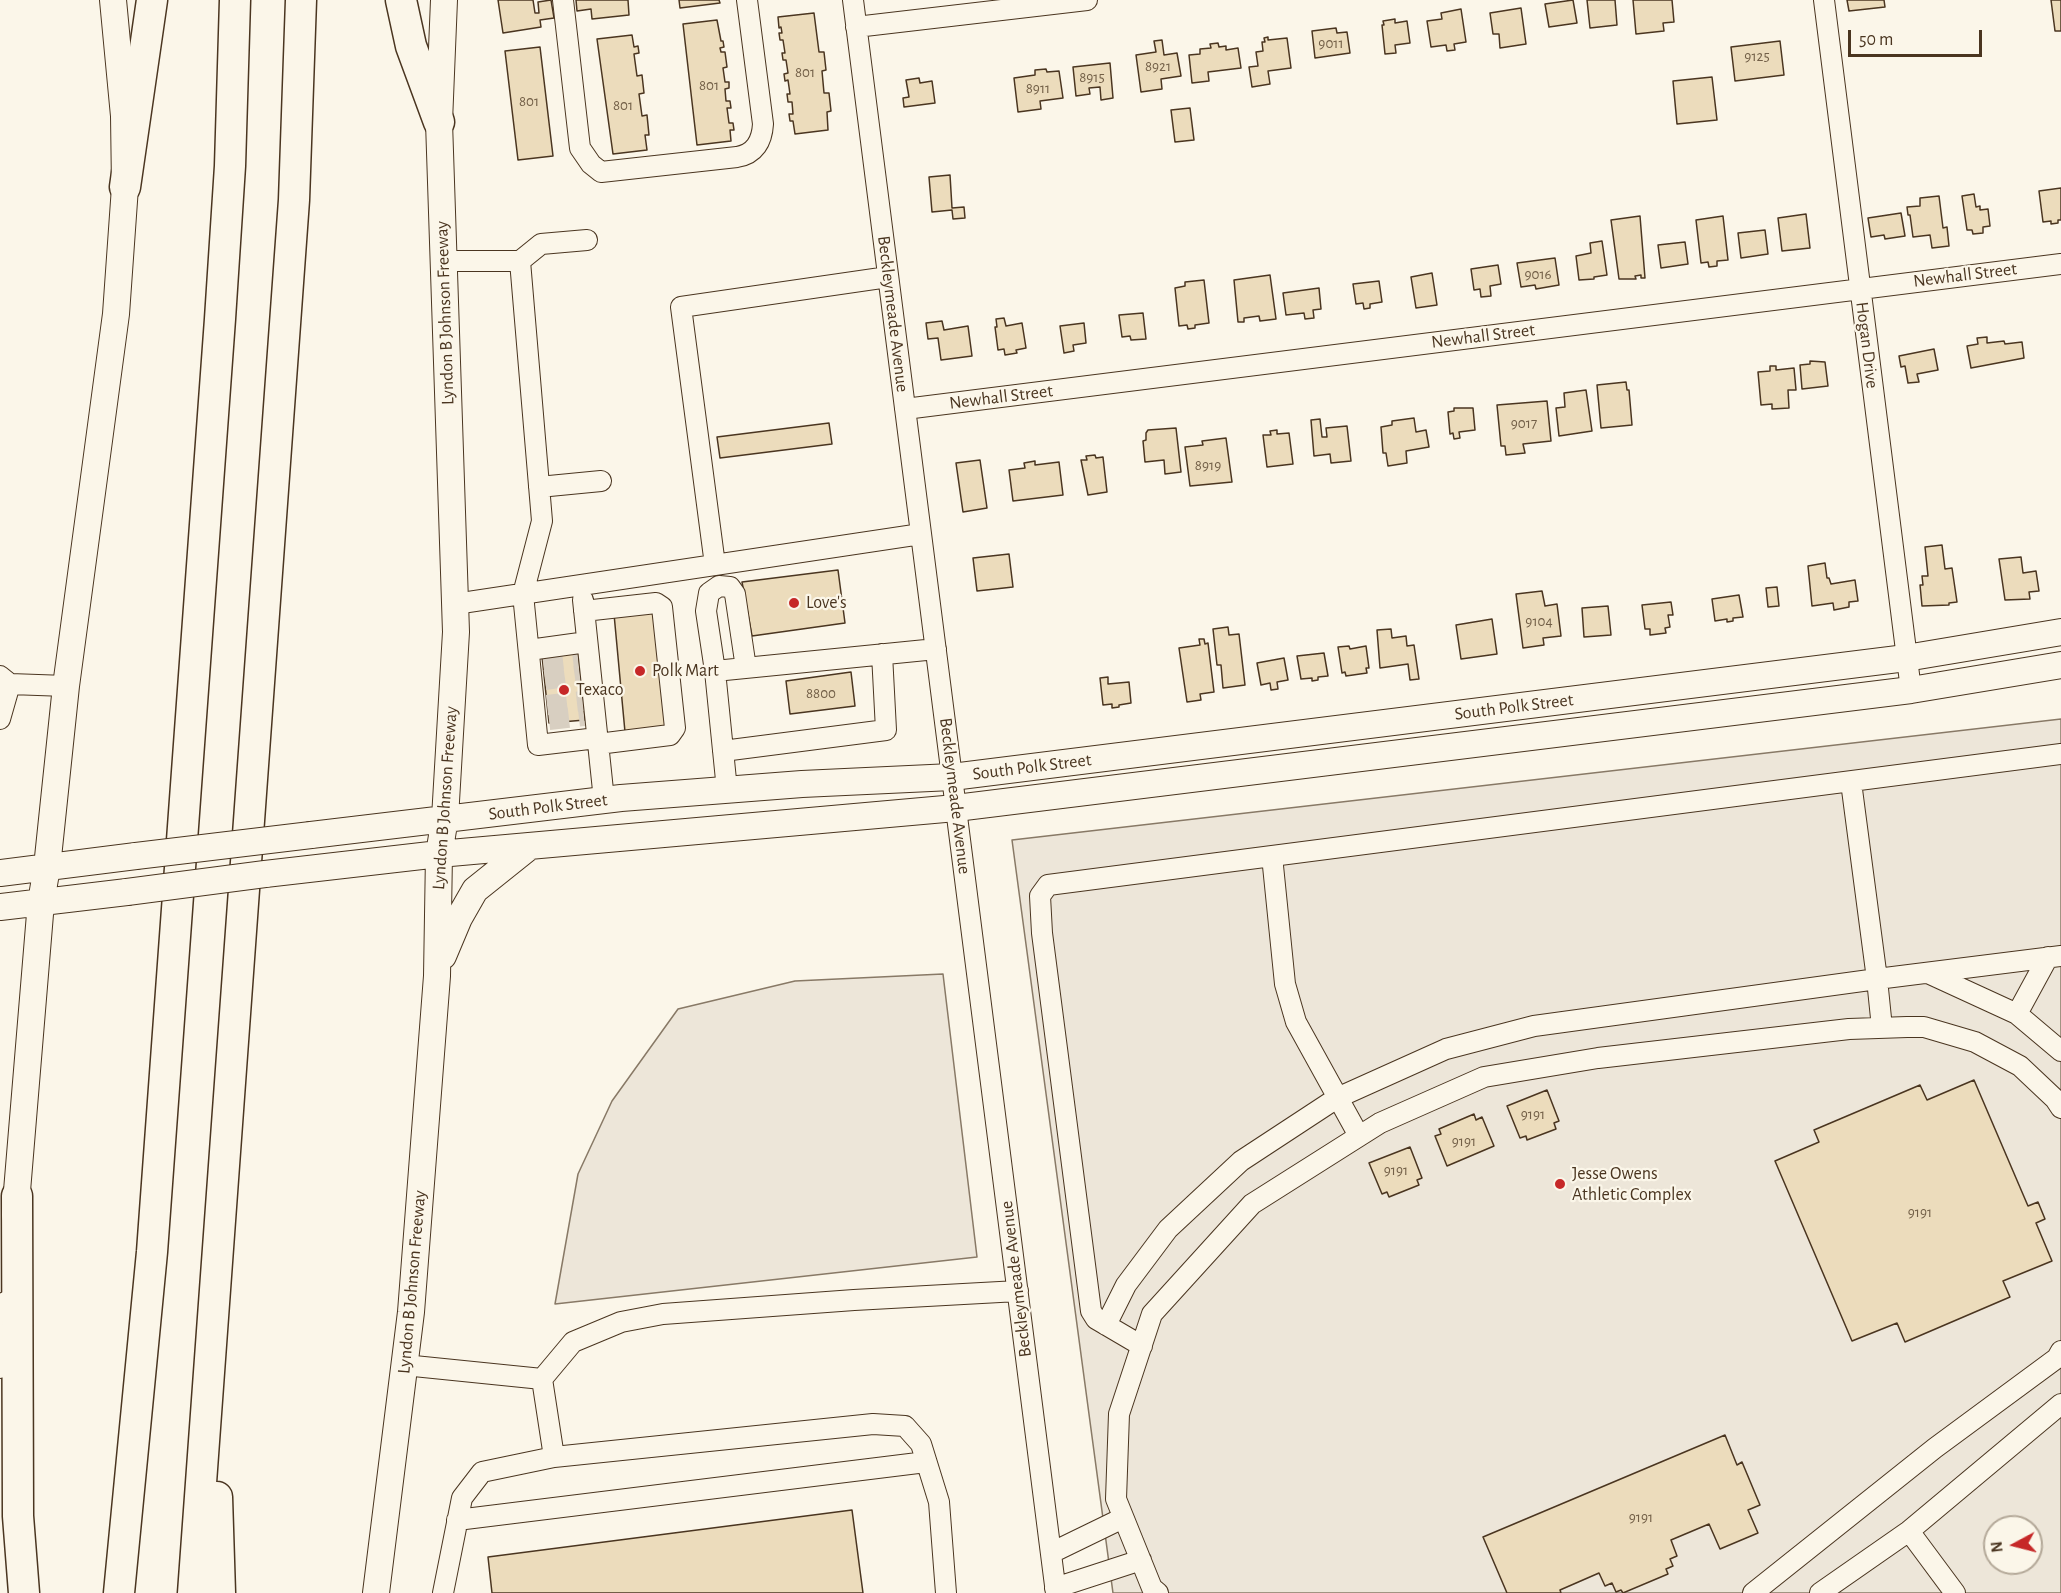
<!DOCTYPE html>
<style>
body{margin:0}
#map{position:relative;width:2061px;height:1593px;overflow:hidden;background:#fbf6e9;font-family:"Alegreya Sans",sans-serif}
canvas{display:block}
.north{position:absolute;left:1983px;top:1515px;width:60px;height:60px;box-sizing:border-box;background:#fbf6e9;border:2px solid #b4a999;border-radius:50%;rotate:263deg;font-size:16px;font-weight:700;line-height:24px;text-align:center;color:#4a3520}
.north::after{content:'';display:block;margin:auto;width:21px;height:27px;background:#c62828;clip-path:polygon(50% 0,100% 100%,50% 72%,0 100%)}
.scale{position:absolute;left:1848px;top:30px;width:134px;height:27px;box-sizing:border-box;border:3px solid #4a3520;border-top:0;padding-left:8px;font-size:18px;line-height:21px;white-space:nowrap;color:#4a3520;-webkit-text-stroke:4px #fbf6e9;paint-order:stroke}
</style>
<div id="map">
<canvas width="2061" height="1593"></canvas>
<div class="north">N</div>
<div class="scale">50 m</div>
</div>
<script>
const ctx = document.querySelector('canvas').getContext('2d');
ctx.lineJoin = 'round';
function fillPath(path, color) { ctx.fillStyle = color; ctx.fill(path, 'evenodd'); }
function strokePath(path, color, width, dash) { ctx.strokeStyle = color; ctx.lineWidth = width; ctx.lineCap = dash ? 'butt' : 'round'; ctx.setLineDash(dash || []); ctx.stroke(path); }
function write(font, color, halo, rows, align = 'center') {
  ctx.font = font + ' "Alegreya Sans",sans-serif'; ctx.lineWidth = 4.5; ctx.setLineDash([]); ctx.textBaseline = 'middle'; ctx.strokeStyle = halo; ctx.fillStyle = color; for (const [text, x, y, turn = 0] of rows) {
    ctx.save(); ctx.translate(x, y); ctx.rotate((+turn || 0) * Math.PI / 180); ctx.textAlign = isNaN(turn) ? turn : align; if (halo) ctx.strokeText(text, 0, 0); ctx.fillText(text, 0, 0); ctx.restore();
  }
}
const green = new Path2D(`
 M2061 719V1593H1113L1012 840ZM1995 1527H2031V1563H1995Z
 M943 974 977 1257 555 1304 578 1174 612 1101 678 1009 795 981Z`);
fillPath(green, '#ede6d9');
strokePath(green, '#887966', 1.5);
const building = new Path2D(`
 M498 0H533L535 13H539L538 2 551 0 554 18 540 20 541 27 503 33Z
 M576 0H628L629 15 592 19 591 9 577 11Z
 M679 0H719L720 3 680 8Z
 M1573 0 1577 23 1549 27 1545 4Z
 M1587 0H1615L1617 25 1590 28Z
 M1633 0H1672L1674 22 1663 23 1664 31 1636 34Z
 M1847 0H1884L1885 7 1849 11Z
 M2051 0H2061V31H2055Z
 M1521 8 1526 44 1500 48 1499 34H1493L1490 13Z
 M1461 9 1466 42 1454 44 1455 50 1447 51 1446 45 1431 47 1427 21 1442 19 1441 13Z
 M814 13 819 52H824L826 70 822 71 824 93H829L831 111 827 112 828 130 795 134 793 121H790L789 114H793L792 102H788L787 94H790L788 80 785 81 784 74 788 73 786 60H783L782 53H785L783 40H780L779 33H782L781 27 779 28 778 17Z
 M1395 19V23L1407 21 1410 43 1395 45 1396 53 1385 54 1382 25H1384L1383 21Z
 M717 20 721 41H723L724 47 720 48 721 52H725L727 67 723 68 725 82H729V88L725 89 726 101H730L731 108H727L729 123H733L734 130H730L731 141 697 145 683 24Z
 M1336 28 1337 33 1347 32 1350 53 1315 58 1312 31Z
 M632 35 634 47 638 46 639 53 634 54 637 76 642 75 644 93 639 94 642 116 647 115 649 135H645L647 150 613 154 597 39Z
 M1268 37V40L1287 38 1291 68 1268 71 1270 84 1252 87 1249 67 1258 66 1256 52 1263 51 1262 42H1265L1264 38Z
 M1162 40 1164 55 1177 53 1181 76 1161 79 1162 89 1141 92 1136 55 1156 52 1154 41Z
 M1780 41 1784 75 1735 81 1731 47Z
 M1218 43 1219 47 1226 46V50L1238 48 1241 68 1208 72 1209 81 1192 83 1189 55 1200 54V49L1211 48 1210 44Z
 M540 47 553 156 518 160 505 51Z
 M1110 63 1113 98 1101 100 1100 87 1089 88 1090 94 1076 96 1073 67Z
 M1046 69 1047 72 1059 71 1063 98 1040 101 1041 109 1018 112 1014 78 1035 75V70Z
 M1712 77 1717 120 1677 124 1673 81Z
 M919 78 920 83 932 81 935 103 904 107 903 98 909 97 906 80Z
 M1190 108 1194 140 1175 142 1171 110Z
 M950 175 952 208 964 207 965 218 953 219 952 210 932 212 929 177Z
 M2061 188V220H2058V223L2051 224V221L2043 222 2039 191Z
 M1974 194 1976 207 1980 206V210L1988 209 1990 226 1983 227V233L1973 234 1972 230H1967L1962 196Z
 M1939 196 1943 228 1947 227 1949 246 1932 248 1930 235 1913 237 1910 215H1908L1907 207 1920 206V198Z
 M1901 213 1905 236 1885 239 1884 235 1871 237 1868 218Z
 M1806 214 1810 248 1782 251 1778 218Z
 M1640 216 1645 278H1641V275L1635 276 1636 279H1619L1611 220Z
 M1723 216 1728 260 1717 261V266L1709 267 1708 262 1701 263 1696 220Z
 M1765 230 1768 254 1741 258 1738 233Z
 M1602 241 1607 275 1594 277V279L1579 280 1576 256 1591 253 1590 243Z
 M1685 242 1688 264 1661 268 1658 245Z
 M1555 258 1559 285 1536 289 1535 285 1521 287 1517 263Z
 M1498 265 1501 284 1490 286 1491 296 1481 297 1480 289 1474 290 1471 269Z
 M1432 273 1437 305 1416 308 1411 277Z
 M1270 275 1276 319 1260 321 1259 316 1244 318V322H1238L1234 280Z
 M1204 280 1209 323 1195 325V328L1188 329 1187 325 1179 326 1175 288 1185 286V282Z
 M1379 281 1382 302 1370 304V308L1364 309 1363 303 1356 304 1353 284Z
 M1319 288 1321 309 1313 310 1314 318 1305 319 1304 313 1286 315 1283 293Z
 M1143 313 1146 339 1131 340 1130 336 1122 337 1119 315Z
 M1004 318 1006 326 1022 323 1026 348 1016 350 1017 353 1005 355 1004 349 998 350 995 327H997L996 319Z
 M942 321 944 330 968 326 972 356 941 360 938 338 928 339 926 323Z
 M1084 323 1086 343 1073 345 1074 351 1064 353 1060 326Z
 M1987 337V343L2004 341 2005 344 2022 342 2024 358 1971 368 1967 346 1978 344 1977 338Z
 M1934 349 1938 370 1917 374 1919 382 1908 383 1905 366 1901 367 1899 356Z
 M1810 361 1825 362 1828 386 1802 389 1800 365 1810 364Z
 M1770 366H1776V370L1794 368 1796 390H1788L1789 408 1772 409V404L1761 405 1758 372 1770 371Z
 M1626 382 1627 390H1629L1632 425 1601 428 1597 385Z
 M1586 390 1592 431 1559 436 1556 408 1565 407 1564 393Z
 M1547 401 1551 441 1523 444 1525 453 1506 455 1505 446H1501L1497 405Z
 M1454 408H1473L1475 430 1459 432 1460 438 1454 439 1453 433 1450 434 1448 412 1454 411Z
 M1414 418 1416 432 1426 430 1429 447 1406 451 1407 463 1388 466 1386 453H1383L1381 427 1392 425V421Z
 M1320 419 1322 437H1327L1326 428 1347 426 1351 461 1331 463 1330 454 1314 456 1311 420Z
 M829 423 832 444 720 458 717 437Z
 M1176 428 1181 472 1165 474 1164 460 1145 462 1143 441 1146 440V433L1148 430Z
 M1277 430V434L1289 433 1293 464 1267 467 1263 435H1271L1270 431Z
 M1226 438 1232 482 1190 486 1185 447 1203 445 1202 441Z
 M1095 455 1096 458 1103 457 1107 492 1088 495 1081 460H1087L1086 456Z
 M980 460 987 508 963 512 956 463Z
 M1035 461V465L1059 462 1063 495 1013 501 1009 470 1025 468 1024 463Z
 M1942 545 1945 569 1952 568 1957 602 1949 603V605L1922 606 1920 585H1923L1922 576H1928L1925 547Z
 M1009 554 1013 587 977 591 973 558Z
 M2021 557 2023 573 2036 571 2039 591 2029 592 2030 599 2005 600 1999 559Z
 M1825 563 1827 578H1829L1831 584 1855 580 1858 601 1849 602V607L1834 610 1833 603 1812 606 1808 566Z
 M838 570 845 623 752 636 742 582Z
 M1777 587 1779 606 1768 607 1766 588Z
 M1542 591 1545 606 1557 604 1561 636 1543 638 1544 645 1523 648 1516 594Z
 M1739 595 1743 617 1733 618V621L1727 622V619L1715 621 1712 599Z
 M1671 602 1673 615H1668L1670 627 1665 628 1666 633 1650 635V629H1645L1642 605Z
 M1608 606 1611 635 1584 637 1582 608Z
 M655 610 667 728 625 732 614 614Z
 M1492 619 1497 654 1461 659 1456 625Z
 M1228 627 1229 635 1239 634 1245 685 1223 688 1221 665H1217L1213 629Z
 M1391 629 1392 638 1406 636 1407 646 1414 645 1419 679 1410 680 1408 664 1380 668 1377 630Z
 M1199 639H1204L1205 644 1208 643 1214 692 1200 694 1201 700 1187 702 1179 648 1200 645Z
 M1349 646 1350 649 1366 646 1369 668H1366L1367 673 1346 676 1345 672 1342 673 1338 647Z
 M578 652 585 720 549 723 542 656Z
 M1324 653 1328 676 1318 677V680L1312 681V678L1301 679 1297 656Z
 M1284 658 1288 680 1277 682 1278 689 1271 690 1270 683 1261 685 1257 663Z
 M851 672 855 706 790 714 786 681Z
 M1108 677V684L1129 682 1131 703 1119 705V707L1112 708V704L1103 705 1100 678Z
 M1974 1080 2028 1206 2038 1202 2045 1219 2036 1223 2052 1261 2003 1281 2010 1297 1905 1342 1897 1323 1852 1341 1775 1161 1819 1142 1814 1130 1920 1085 1927 1100Z
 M1547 1090 1559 1121 1554 1123 1556 1129 1527 1140 1526 1136 1520 1138 1507 1106Z
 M1474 1114 1476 1120 1482 1117 1494 1146 1447 1166 1435 1136 1441 1134 1439 1129Z
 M1410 1147 1422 1178 1417 1180 1419 1185 1389 1197 1387 1192 1382 1194 1369 1163Z
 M1725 1435 1737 1465 1742 1462 1760 1505 1748 1510 1758 1533 1720 1549 1709 1524 1671 1540 1677 1556 1670 1559 1673 1566 1666 1569 1668 1574 1623 1593 1621 1590 1616 1592 1612 1583 1605 1586 1599 1573 1560 1590 1561 1593H1507L1483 1537Z
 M852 1510 863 1593H492L488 1557Z`);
fillPath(building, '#ecdcbc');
strokePath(building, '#4a3520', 1.5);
strokePath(new Path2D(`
 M543 662 578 658
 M545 680 580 675
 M547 705 583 701
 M549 720 584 716`), '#d8cfc1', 20, [20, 10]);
const minor = new Path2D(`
 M563 0 580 148 591 164 601 172 737 157C755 154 762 141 763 124L747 0
 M853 0 1056 1593
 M1824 0 1911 690
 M856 27 1087 0
 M443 261H520L542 521 523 594 538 745 597 738
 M520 261 541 244 587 240
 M905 409 2061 264
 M539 487 601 481
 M715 565 681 307 888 277
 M583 600 604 800
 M455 604 921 534
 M584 611 656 603 662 607 675 728 670 735 598 744
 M529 650 587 642
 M715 671 706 611 709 593 719 586 730 587 735 594 746 668
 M0 676 10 684 66 686
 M0 719 10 684
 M723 751 886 730 882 654
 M727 790 715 671 936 649
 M1272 856 1285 984 1296 1022 1359 1136
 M1930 974 2017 1014 2061 1051
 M2017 1014 2048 957
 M1882 1028 1877 979 2061 956
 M1106 1325 1126 1285 1168 1229 1241 1161 1337 1098 1446 1049 1534 1026 1877 979 1851 782
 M1142 1346 1096 1319 1091 1311 1042 933 1040 896 1048 885 2061 754
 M404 1365 542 1379 554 1457
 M542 1379 573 1342 621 1322 663 1314 854 1300 1018 1291
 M457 1520 926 1462
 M1909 1531 1955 1593
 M1051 1553 1123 1518
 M1055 1588 1141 1560
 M443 1593 462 1498 482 1472 554 1457 873 1424 905 1426 921 1444 939 1502 946 1593
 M1158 1593 1152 1588 1116 1499 1119 1414 1152 1314 1252 1204 1380 1123 1484 1077 1598 1058 1849 1029 1907 1027H1924L1975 1042 2020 1066 2055 1099 2061 1108
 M1753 1593 1935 1448 2057 1358 2061 1351
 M1820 1593 1909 1531 2061 1404`);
const major = new Path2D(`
 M311 835 621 798 802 784 952 777 1906 658 2061 632
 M0 873 136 856
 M265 874 439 854 956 808 1911 690 2061 665
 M0 907 127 892
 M443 956 459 918 475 890 530 846
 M15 1215 41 902 47 867 66 686 116 314 125 187 124 116 113 0
 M0 1365 6 1305
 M376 1593 411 1312 437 976 439 854 445 818 456 632 439 122 444 0`);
const highway = new Path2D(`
 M401 0 411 46 439 122
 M125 187 152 0
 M17 1196 18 1516 24 1593
 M217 1497 220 1593
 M119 1593 152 1252 220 319 230 166 235 0
 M193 1593 294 200 301 0`);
strokePath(minor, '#4a3520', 22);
strokePath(major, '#4a3520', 28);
strokePath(highway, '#4a3520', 33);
strokePath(minor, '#fbf6e9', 20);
strokePath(major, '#fbf6e9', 26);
strokePath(highway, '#fbf6e9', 30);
const majorBridge = new Path2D(`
 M136 856 311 835
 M127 892 265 874`);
strokePath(majorBridge, '#4a3520', 28, []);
strokePath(majorBridge, '#fbf6e9', 26);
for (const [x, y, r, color] of [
 [794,603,6,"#c62828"],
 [640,671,6,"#c62828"],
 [564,690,6,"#c62828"],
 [1560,1184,6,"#c62828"]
]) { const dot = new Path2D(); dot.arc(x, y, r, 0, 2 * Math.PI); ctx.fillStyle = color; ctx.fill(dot); strokePath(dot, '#fbf6e9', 2); }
write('15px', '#725f47', null, [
 ["9011",1331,43],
 ["9125",1757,56],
 ["8921",1158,66],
 ["801",805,72],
 ["8915",1092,77],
 ["801",709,85],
 ["8911",1038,88],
 ["801",529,101],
 ["801",623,105],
 ["9016",1538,274],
 ["9017",1524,423],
 ["8919",1208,465],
 ["9104",1539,621],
 ["8800",821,693],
 ["9191",1533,1114],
 ["9191",1464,1141],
 ["9191",1396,1170],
 ["9191",1920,1212],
 ["9191",1641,1517]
]);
write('18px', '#4a3520', '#fbf6e9', [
 ["Newhall Street",1965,275,-7],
 ["Lyndon B Johnson Freeway",445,313,-92],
 ["Beckleymeade Avenue",893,314,83],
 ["Newhall Street",1483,336,-7],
 ["Hogan Drive",1867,345,83],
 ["Newhall Street",1001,397,-7],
 ["South Polk Street",1514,707,-7],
 ["South Polk Street",1032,767,-7],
 ["Beckleymeade Avenue",955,796,83],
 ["Lyndon B Johnson Freeway",445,798,-86],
 ["South Polk Street",548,807,-7],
 ["Beckleymeade Avenue",1016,1279,-97],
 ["Lyndon B Johnson Freeway",412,1282,-85]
]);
write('18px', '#4a3520', '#fbf6e9', [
 ["Love's",806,603],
 ["Polk Mart",652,671],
 ["Texaco",576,690],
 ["Jesse Owens",1572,1174],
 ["Athletic Complex",1572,1195]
], 'left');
</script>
